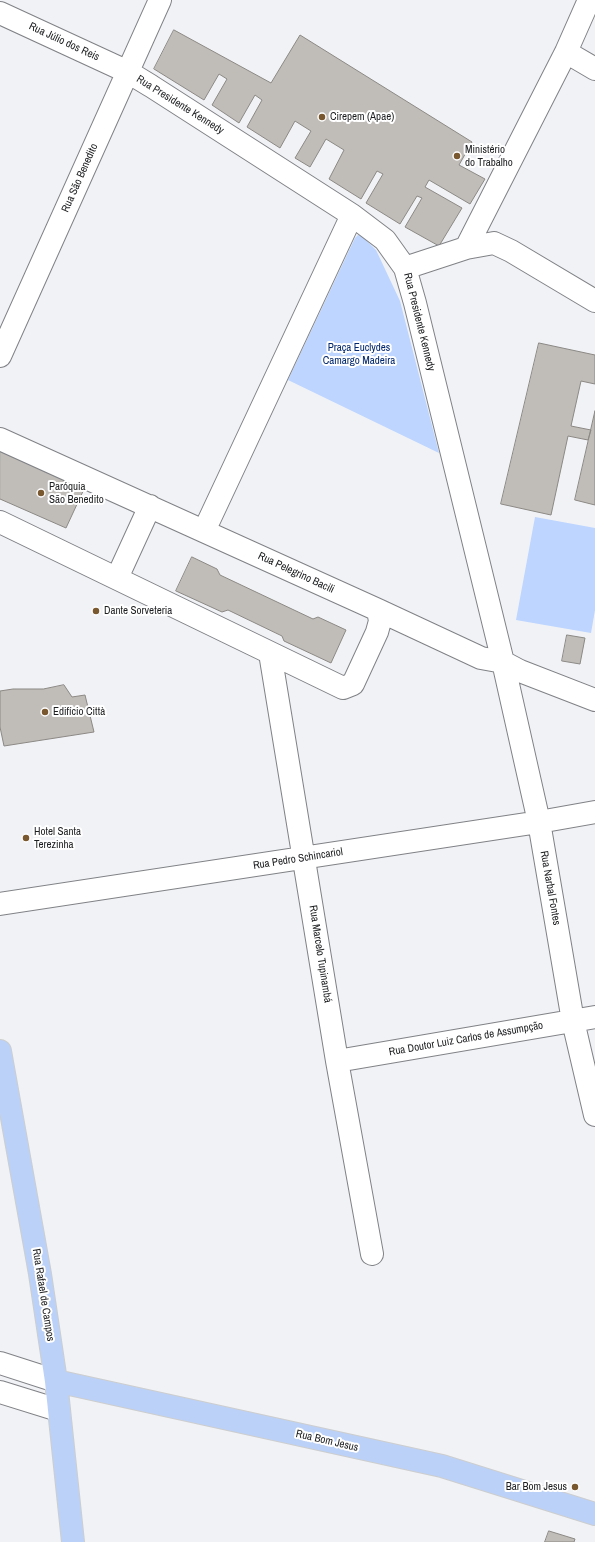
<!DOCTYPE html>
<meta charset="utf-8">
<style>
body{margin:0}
canvas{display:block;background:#f0f2f6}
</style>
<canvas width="595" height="1542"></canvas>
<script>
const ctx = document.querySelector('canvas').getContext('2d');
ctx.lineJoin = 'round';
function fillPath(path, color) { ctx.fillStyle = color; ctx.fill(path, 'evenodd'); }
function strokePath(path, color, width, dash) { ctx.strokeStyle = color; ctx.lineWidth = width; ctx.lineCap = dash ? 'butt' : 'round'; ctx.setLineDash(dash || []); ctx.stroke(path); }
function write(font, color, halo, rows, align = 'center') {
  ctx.font = font + ' "Archivo Narrow",sans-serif'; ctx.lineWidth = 4; ctx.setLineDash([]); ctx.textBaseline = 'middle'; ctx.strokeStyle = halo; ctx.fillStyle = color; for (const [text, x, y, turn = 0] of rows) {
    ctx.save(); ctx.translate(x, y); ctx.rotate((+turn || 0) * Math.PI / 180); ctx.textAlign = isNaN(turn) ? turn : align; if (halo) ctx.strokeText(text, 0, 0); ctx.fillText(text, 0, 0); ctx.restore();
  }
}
fillPath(new Path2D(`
 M358 235 362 236 376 250 400 301 439 453 288 380 355 238Z
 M535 517 595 528V610L591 633 516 620Z`), '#bdd5ff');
const building = new Path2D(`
 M174 30 271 83 300 35 472 142 459 165 485 179 470 204 429 180 425 187 462 208 439 246 405 227 422 198 417 196 400 224 366 203 383 174 377 171 361 199 329 179 344 150 326 139 310 167 295 158 311 131 295 121 280 148 247 127 262 100 255 95 239 123 212 105 227 79 219 74 204 100 154 69Z
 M539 343 595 355V384L581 381 571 426 591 430 588 440 568 436 551 515 501 504Z
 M595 411V505L575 500Z
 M0 448 85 487 66 528 0 499Z
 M192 557 217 569 220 575 313 619 318 617 346 630 331 663 284 641 282 636 228 610 222 612 176 591Z
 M567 635 585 638 580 664 562 661Z
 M64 685 72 697 85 695 94 732 4 746 0 727V691L13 689H43Z
 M549 1531 575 1539 574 1542H545Z`);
fillPath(building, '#c0bdb9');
strokePath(building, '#8c8985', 1);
const minor = new Path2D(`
 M0 13 128 72 151 86 352 215 385 240 405 268 415 303 503 662 539 822 573 1021 595 1115
 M566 52 595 69
 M466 248 566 52 589 0
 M405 268 466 248 494 243 511 251 595 301
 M0 356 160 0
 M0 439 378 610 481 658 503 662 520 671 595 700
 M0 522 343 688 353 684 377 632 380 621 378 610
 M204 531 352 215
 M117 578 150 506
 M270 653 337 1061 372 1254
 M0 904 539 822 595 812
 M337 1061 595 1017
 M0 1363 56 1381
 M0 1392 58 1410`);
const major = new Path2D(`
 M0 1051 40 1274 56 1381 73 1542
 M56 1381 442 1466 595 1514`);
strokePath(minor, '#808286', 24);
strokePath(major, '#cdcece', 24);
strokePath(minor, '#fff', 22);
strokePath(major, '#bcd1f8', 22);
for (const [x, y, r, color] of [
 [322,117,4,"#79572f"],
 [457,156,4,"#79572f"],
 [41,493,4,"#79572f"],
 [96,611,4,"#79572f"],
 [45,712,4,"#79572f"],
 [26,838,4,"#79572f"],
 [575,1487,4,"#79572f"]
]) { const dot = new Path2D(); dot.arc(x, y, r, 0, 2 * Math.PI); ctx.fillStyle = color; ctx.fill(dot); strokePath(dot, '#fff', 1.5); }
write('11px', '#1d1e20', '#fff', [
 ["Rua Júlio dos Reis",64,42,25],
 ["Rua Presidente Kennedy",180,105,32],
 ["Rua São Benedito",80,178,-66],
 ["Rua Presidente Kennedy",419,322,76],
 ["Rua Pelegrino Bacili",296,573,25],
 ["Rua Pedro Schincariol",298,859,-9],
 ["Rua Narbal Fontes",550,888,80],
 ["Rua Marcelo Tupinambá",320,954,81],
 ["Rua Doutor Luiz Carlos de Assumpção",466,1039,-10],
 ["Rua Rafael de Campos",43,1295,81],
 ["Rua Bom Jesus",327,1441,13]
]);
write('11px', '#1d1e20', '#fff', [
 ["Cirepem (Apae)",330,117],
 ["Ministério",465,150],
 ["do Trabalho",465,163],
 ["Paróquia",49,487],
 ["São Benedito",49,500],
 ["Dante Sorveteria",104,611],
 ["Edifício Città",53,712],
 ["Hotel Santa",34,832],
 ["Terezinha",34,845],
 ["Bar Bom Jesus",567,1487,"right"]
], 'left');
write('11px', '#02276c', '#fff', [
 ["Praça Euclydes",359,348],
 ["Camargo Madeira",359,361]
]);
</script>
